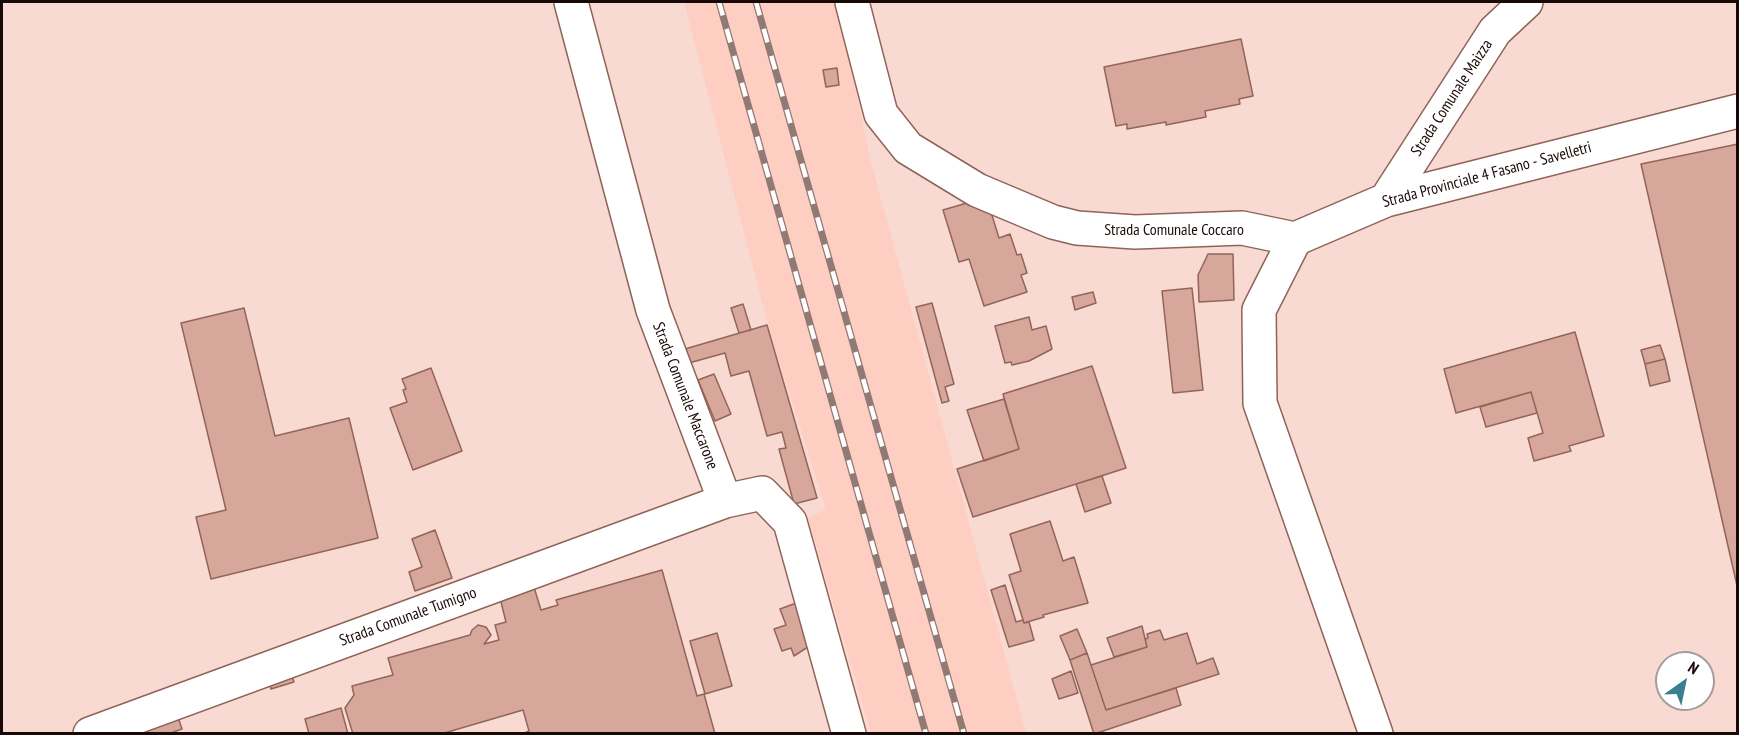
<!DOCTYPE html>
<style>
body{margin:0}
#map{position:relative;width:1739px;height:735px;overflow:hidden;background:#f9dad2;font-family:"PT Sans Narrow",sans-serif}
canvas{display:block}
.frame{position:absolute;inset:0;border:3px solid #190906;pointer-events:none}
.north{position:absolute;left:1655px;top:651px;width:60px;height:60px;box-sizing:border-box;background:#fff;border:2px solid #a39d9b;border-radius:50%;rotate:33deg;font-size:16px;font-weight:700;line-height:24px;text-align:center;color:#190906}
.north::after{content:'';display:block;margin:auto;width:21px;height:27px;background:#3c808f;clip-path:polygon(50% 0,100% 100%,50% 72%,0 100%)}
</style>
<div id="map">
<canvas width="1739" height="735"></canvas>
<div class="frame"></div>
<div class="north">N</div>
</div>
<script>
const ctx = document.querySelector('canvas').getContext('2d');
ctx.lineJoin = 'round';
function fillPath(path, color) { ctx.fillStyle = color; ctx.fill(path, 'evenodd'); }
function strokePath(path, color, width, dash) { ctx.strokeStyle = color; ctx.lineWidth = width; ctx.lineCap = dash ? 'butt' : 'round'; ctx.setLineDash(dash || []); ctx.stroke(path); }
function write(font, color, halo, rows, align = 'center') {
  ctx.font = font + ' "PT Sans Narrow",sans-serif'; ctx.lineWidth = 5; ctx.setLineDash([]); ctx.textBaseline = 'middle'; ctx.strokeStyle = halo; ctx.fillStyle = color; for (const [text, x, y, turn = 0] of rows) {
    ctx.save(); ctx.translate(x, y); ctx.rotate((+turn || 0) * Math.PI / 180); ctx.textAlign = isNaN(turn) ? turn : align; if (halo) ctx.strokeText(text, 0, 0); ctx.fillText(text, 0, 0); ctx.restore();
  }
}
fillPath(new Path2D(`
 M684 2H834L846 42 870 158 1026 733H871L808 518 826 509 769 329Z`), '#fecec2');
const building = new Path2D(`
 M1241 39 1253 96 1239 99 1240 104 1205 111 1206 117 1166 125V122L1127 129V124L1116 126 1104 67Z
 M837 68 839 85 826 87 823 70Z
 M1738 144V590L1641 164Z
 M967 203 991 212 999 238 1010 234 1017 255 1021 254 1027 273 1021 275 1027 292 984 306 969 259 959 262 943 210Z
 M1208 254H1233L1234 300 1199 302 1198 275Z
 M1192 288 1203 390 1173 393 1162 291Z
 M1093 292 1096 303 1075 310 1072 297Z
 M932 303 954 384 945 387 949 401 942 403 916 307Z
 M743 304 751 330 739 333 731 308Z
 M244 308 275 436 349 418 378 538 211 579 196 517 226 510 181 323Z
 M1029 317 1032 330 1046 326 1052 349 1029 361 1012 365 1011 362 1005 363 995 326Z
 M767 325 817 498 794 504 779 449 786 448 782 432 767 436 749 371 731 376 725 353 689 363 685 349Z
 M1575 332 1604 436 1569 446 1571 451 1534 461 1528 438 1543 433 1531 392 1456 413 1444 369Z
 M1660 345 1665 359 1645 364 1641 350Z
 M1665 359 1670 381 1650 386 1645 364Z
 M1092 366 1126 468 973 517 957 469 1019 449 1003 394Z
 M431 368 462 451 413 470 390 408 407 402 403 390 406 389 402 379Z
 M714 374 731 414 715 421 698 380Z
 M1531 392 1537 413 1486 427 1480 407Z
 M1004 399 1019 449 984 461 967 410Z
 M1102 476 1111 503 1085 512 1076 484Z
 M1050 521 1063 561 1074 557 1088 603 1043 615 1044 617 1024 623 1009 575 1021 571 1010 534Z
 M435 530 452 578 415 591 409 572 422 567 412 539Z
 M662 570 697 696 704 694 715 734H522L529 731 523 710 441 734H353L345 708 354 695 352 686 393 675 388 658 470 635 472 630 478 625 486 627 491 635 484 644 499 640 495 625 506 622 499 594 533 584 541 610 558 605 556 600Z
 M1005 585 1016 622 1023 620 1024 623 1029 622 1034 640 1009 647 991 590Z
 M799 602 814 643 794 656 791 648 782 651 774 629 786 625 780 609Z
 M1142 626 1147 647 1114 657 1107 638Z
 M1077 629 1087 653 1070 660 1060 636Z
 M1160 630 1164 640 1187 633 1197 664 1213 658 1219 674 1106 710 1091 665 1147 647 1145 639 1148 638 1147 634Z
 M717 633 732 686 705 694 690 641Z
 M1087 653 1106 710 1176 688 1181 705 1094 734 1070 660Z
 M290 670 294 682 271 689 268 676Z
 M1071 671 1078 693 1059 699 1052 679Z
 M341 708 348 734H309L305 719Z
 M176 711 182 729 168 734H121Z`);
fillPath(building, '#d8a79b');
strokePath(building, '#92655a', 1.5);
const minor = new Path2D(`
 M571 2 653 310 725 501 762 493 790 522 849 734
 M852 2 881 114 908 148 977 190 1053 222 1077 228 1135 232 1242 228 1295 239
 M1386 200 1495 31 1526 2
 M90 734 725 501
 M1376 734 1260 403 1259 310 1295 239 1386 200 1738 111`);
strokePath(minor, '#8f6358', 36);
strokePath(minor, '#fff', 33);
const rail = new Path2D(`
 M719 2 926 734
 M756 2 964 734`);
strokePath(rail, '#927a74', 7);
strokePath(rail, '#fff', 4.5, [14]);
write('16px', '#190906', '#fff', [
 ["Strada Comunale Maizza",1452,98,-57],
 ["Strada Provinciale 4 Fasano - Savelletri",1487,175,-15],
 ["Strada Comunale Coccaro",1174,230],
 ["Strada Comunale Maccarone",685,396,69],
 ["Strada Comunale Tumigno",408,617,-20]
]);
</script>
